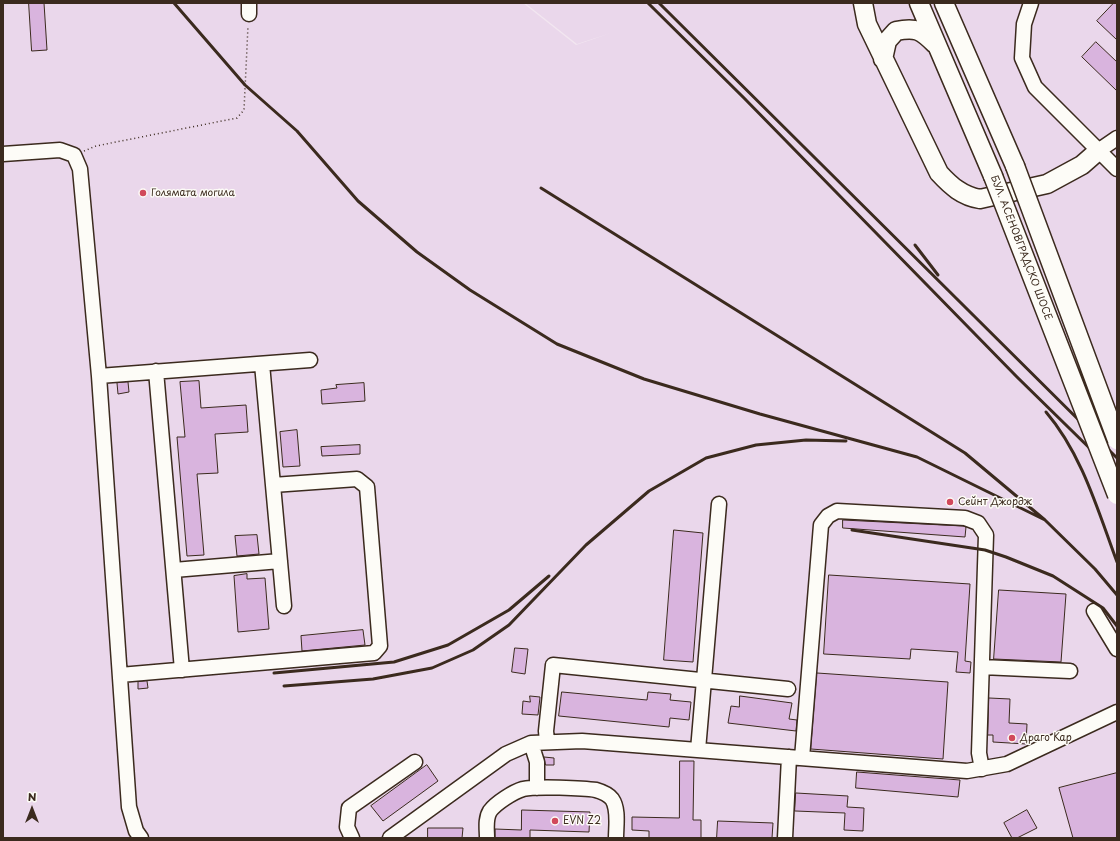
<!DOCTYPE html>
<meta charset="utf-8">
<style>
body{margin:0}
#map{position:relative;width:1120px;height:841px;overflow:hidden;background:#f2e6f0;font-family:"Playpen Sans",sans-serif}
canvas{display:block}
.frame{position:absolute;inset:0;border:4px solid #3b2a1e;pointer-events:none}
.north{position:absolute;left:12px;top:789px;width:40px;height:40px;-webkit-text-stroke:3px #fdfcf7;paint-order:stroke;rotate:0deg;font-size:11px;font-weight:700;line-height:16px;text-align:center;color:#3b2a1e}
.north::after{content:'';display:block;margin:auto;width:14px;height:18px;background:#3b2a1e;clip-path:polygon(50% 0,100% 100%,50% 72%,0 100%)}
</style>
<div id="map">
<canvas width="1120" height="841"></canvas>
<div class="frame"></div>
<div class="north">N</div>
</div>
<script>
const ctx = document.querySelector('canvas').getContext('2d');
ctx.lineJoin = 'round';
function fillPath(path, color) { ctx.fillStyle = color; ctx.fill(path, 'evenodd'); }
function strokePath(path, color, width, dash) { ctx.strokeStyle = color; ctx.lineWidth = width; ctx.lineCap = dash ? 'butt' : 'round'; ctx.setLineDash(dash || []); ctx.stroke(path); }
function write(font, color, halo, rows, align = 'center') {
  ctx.font = font + ' "Playpen Sans",sans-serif'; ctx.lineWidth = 3; ctx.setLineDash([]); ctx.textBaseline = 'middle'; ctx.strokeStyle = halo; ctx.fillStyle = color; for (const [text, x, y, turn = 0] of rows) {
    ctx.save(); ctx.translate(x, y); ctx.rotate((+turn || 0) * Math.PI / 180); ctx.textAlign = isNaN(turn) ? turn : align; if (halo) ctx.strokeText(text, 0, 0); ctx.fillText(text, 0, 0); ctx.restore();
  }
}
fillPath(new Path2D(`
 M3 3H523L576 45 611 33 577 44 525 3H1117V838H3Z`), '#ead7eb');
const building = new Path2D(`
 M29 3H44L47 50 32 51Z
 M1114 3H1117V40L1097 21Z
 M1096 42 1117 62V91L1082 57Z
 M199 381 201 408 246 405 248 432 215 434 218 473 197 474 204 555 187 556 177 437H185L180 382Z
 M128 382 129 392 118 394 117 383Z
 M364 383 365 401 322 404 321 390 337 388 336 385Z
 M297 430 300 466 283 467 280 432Z
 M360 445V454L322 456 321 447Z
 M843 520 963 526 966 527 965 537 843 528Z
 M674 530 703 533 693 662 664 660Z
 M257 535 259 554 237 556 235 536Z
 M247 574V579L265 578 269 629 238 632 234 576Z
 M829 575 970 584 965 661 971 662 970 673 956 672 958 652 911 649 910 659 824 654Z
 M999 590 1066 594 1061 662 994 659Z
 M363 630 365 645 302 651 301 636Z
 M515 648 528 649 525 674 512 672Z
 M817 673 948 682 943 759 811 749Z
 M147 681 148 688 138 689V682Z
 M562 692 647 700 648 692 671 694 670 700 691 702 689 720 670 718 669 727 559 716Z
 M530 696 540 697 538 715 522 714 523 701 530 702Z
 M740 696 792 703 789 719 797 720 796 731 728 723 731 706 739 707Z
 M989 698 1010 699 1009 723 1027 724 1026 744 993 742V735H988Z
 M544 757 554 758V765H546Z
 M680 761H694L693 820H701V838H649V831L632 830V817L679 818Z
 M427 765 438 781 383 821 371 806Z
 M857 772 960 780 958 797 856 788Z
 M1117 773V838H1073L1059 788Z
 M796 793 848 796 847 807 864 808 863 831 844 830 845 813 795 811Z
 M522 810 590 812 589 832 530 830V838H495V829L521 830Z
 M1027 810 1037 828 1017 838H1012L1004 823Z
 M718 821 773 823 772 838H717Z
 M428 828H463L462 838H428Z`);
fillPath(building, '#d9b4de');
strokePath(building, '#3b2a1e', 1);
const minor = new Path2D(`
 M1031 3 1024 24 1022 58 1035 87 1117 169
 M249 14V3
 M1098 151 1117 138
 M3 154 60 150 74 155 80 169 99 376 129 807 136 831 141 838
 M262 364 284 606
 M156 371 182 670
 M99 376 310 360
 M174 570 280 561
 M1094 611 1117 649
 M982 667 1070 671
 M120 675 374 653 380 646 367 487 357 479 273 485
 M547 741 546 731 553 665 788 689
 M531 743 537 762V788
 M698 750 719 504
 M802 758 821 525 828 516 837 511 965 518 978 523 986 535 979 753 982 769
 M352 838 347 827 349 808 415 762
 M390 838 506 754 531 743 582 741 967 771 1007 764 1117 712
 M487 838C487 829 485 819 490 811 496 803 513 792 523 789 535 786 584 788 596 790 603 792 608 794 612 799 619 809 616 826 616 838
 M785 838 789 757`);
const major = new Path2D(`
 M863 3 867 24 939 173C951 186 962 196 980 199L1047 184 1082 165 1098 151
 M919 3 993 176
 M944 3 1015 166
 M883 59 887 41 896 31C916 27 921 30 935 44`);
strokePath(minor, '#3b2a1e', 17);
strokePath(major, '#3b2a1e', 21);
strokePath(new Path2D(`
 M84 151 96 146 237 118 244 110 248 26`), '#3b2a1e', 1.5, [1, 3]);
strokePath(minor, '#fdfcf7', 14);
strokePath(major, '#fdfcf7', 18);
strokePath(new Path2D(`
 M174 3 245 85 297 131 358 201 417 252 470 290 557 344 644 379 760 414 917 457 1045 520
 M648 3 744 98 1017 377 1117 475
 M659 3 1117 458
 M541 188 965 453 1045 520 1095 569 1117 595
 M915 245 938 275
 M1046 412C1082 454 1098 511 1117 562
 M852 530 985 550 1006 557 1053 576 1103 608 1117 626
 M274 673 394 662 448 645 509 610 549 576
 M284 686 373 679 432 668 473 650 509 625 586 545 649 491 706 458 756 445 806 440 846 441`), '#3b2a1e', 3);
const majorBridge = new Path2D(`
 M1015 166 1117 440
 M993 176 1117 495`);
strokePath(majorBridge, '#3b2a1e', 21, []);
strokePath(majorBridge, '#fdfcf7', 18);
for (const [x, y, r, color] of [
 [143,193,4,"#d1495b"],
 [950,502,4,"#d1495b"],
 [1012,738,4,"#d1495b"],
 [555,821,4,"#d1495b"]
]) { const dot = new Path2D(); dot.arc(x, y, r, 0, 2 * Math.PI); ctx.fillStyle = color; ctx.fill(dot); strokePath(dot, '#fdfcf7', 1.5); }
write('10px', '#3b2a1e', '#fdfcf7', [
 ["Голямата могила",151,193],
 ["Сейнт Джордж",958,502],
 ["Драго Кар",1020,738],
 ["EVN Z2",563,821]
], 'left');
write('10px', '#3b2a1e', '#fdfcf7', [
 ["БУЛ. АСЕНОВГРАДСКО ШОСЕ",1021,248,69]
]);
</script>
